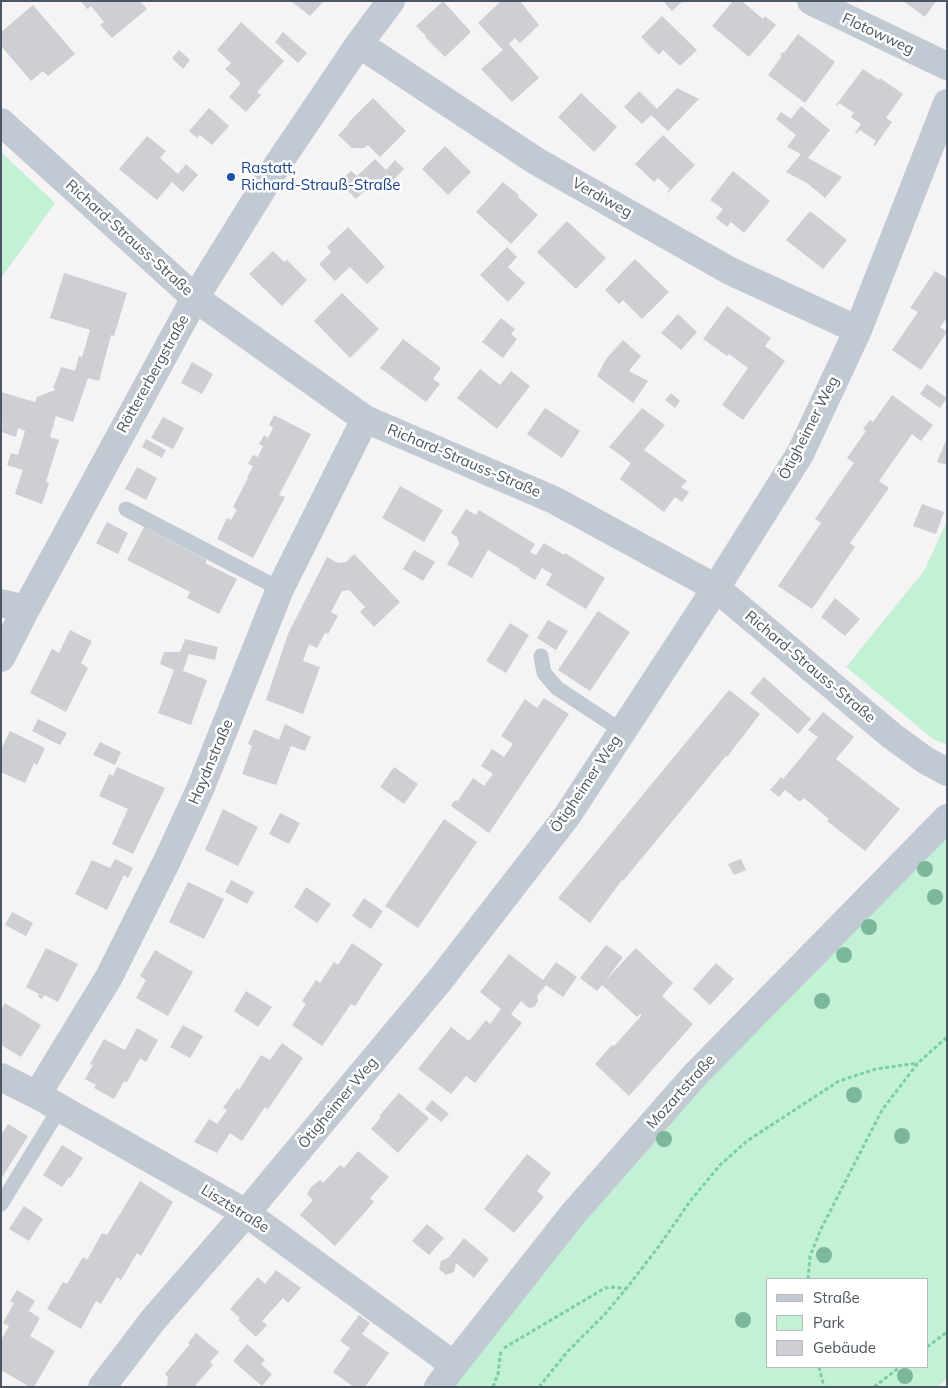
<!DOCTYPE html>
<meta charset="utf-8">
<style>
body{margin:0}
#map{position:relative;width:948px;height:1388px;overflow:hidden;background:#f5f3f3;font-family:Mulish,sans-serif}
canvas{display:block}
.frame{position:absolute;inset:0;border:2px solid #4a5661;pointer-events:none}
.legend{position:absolute;left:766px;top:1278px;width:162px;height:90px;box-sizing:border-box;background:#fff;border:1px solid #b7bbc0;margin:0;padding:6px 9px;list-style:none;font-size:15px;color:#4a5661}
.legend li{display:flex;align-items:center;gap:10px;height:25px}
.legend b{width:25px;border:1px solid #b7bbc0}
</style>
<div id="map">
<canvas width="948" height="1388"></canvas>
<div class="frame"></div>
<ul class="legend">
<li><b style="height:6px;background:#c1cad2"></b>Straße</li>
<li><b style="height:14px;background:#c3f1d5"></b>Park</li>
<li><b style="height:14px;background:#cdcfd5"></b>Gebäude</li>
</ul>
</div>
<script>
const ctx = document.querySelector('canvas').getContext('2d');
ctx.lineJoin = 'round';
function fillPath(path, color) { ctx.fillStyle = color; ctx.fill(path, 'evenodd'); }
function strokePath(path, color, width, dash) { ctx.strokeStyle = color; ctx.lineWidth = width; ctx.lineCap = dash ? 'butt' : 'round'; ctx.setLineDash(dash || []); ctx.stroke(path); }
function write(font, color, halo, rows, align = 'center') {
  ctx.font = font + ' Mulish,sans-serif'; ctx.lineWidth = 5; ctx.setLineDash([]); ctx.textBaseline = 'middle'; ctx.strokeStyle = halo; ctx.fillStyle = color; for (const [text, x, y, turn = 0] of rows) {
    ctx.save(); ctx.translate(x, y); ctx.rotate((+turn || 0) * Math.PI / 180); ctx.textAlign = isNaN(turn) ? turn : align; if (halo) ctx.strokeText(text, 0, 0); ctx.fillText(text, 0, 0); ctx.restore();
  }
}
fillPath(new Path2D(`
 M1 152 55 203 1 278Z
 M947 521V745L933 739 846 667 924 571Z
 M947 831V1379L937 1387H451L580 1222 703 1083ZM767 1279H927V1367H767Z`), '#c3f1d5');
fillPath(new Path2D(`
 M81 1H140L147 9 112 38 100 25 104 22 91 6 87 9Z
 M291 1H324L310 16Z
 M443 1 471 32 445 57 425 37 426 36 416 26Z
 M501 1H520L539 25 520 43 515 38 509 44 539 78 512 102 481 69 503 50 478 23Z
 M663 1H683L672 11Z
 M733 1H742L763 19 765 16 776 25 749 57 712 26Z
 M903 1H936L925 17Z
 M33 5 75 54 48 76 43 71 31 81 1 46V32Z
 M662 16 697 50 680 66 663 50 659 55 641 37Z
 M241 22 284 61 257 92 261 95 246 112 229 97 241 83 225 69 231 63 217 50Z
 M283 32 307 53 298 63 275 42Z
 M798 34 835 62 805 103 768 75 782 56 780 55 783 52 784 53Z
 M179 50 190 60 183 69 172 58Z
 M863 69 879 80 880 78 903 94 886 118 892 122 875 146 873 145 876 141 860 130 856 134 855 133 861 124 851 117 854 113 839 103 837 106 836 105Z
 M677 88 699 99 668 131 651 115 642 124 624 107 639 91 657 109Z
 M581 93 617 127 594 152 558 117Z
 M373 98 406 131 380 157 368 145 364 148H352L338 135 349 124 348 123Z
 M801 106 830 130 808 158 842 177 825 198 807 183 786 172 801 154 787 147 796 135 776 119 781 112 791 119Z
 M209 108 229 126 212 145 200 135 197 138 189 131Z
 M663 135 695 165 668 193 667 192 670 189 658 178 654 182 635 164Z
 M147 136 166 151 160 158 178 174 186 164 198 175 183 192 172 182 157 200 119 169Z
 M445 146 471 172 448 195 422 169Z
 M375 159 386 170 395 160 404 169 386 187 377 179 356 199 339 182 351 171 357 176Z
 M733 171 770 201 744 233 731 222 727 227 716 218 723 209 710 200Z
 M503 182 519 195 518 197 538 215 511 244 476 212Z
 M810 211 847 240 823 269 786 240Z
 M567 221 606 258 576 289 537 252Z
 M348 227 385 267 367 284 350 267 335 281 319 264 331 252 327 247Z
 M507 247 517 257 508 267 525 283 508 302 480 275Z
 M273 251 284 262 287 260 307 280 282 306 249 274Z
 M635 259 669 292 642 319 623 300 619 304 605 290Z
 M935 271 947 278V318L940 327 947 332 921 370 892 350 918 312 910 308Z
 M64 273 127 293 114 336 111 335 99 381 88 378 73 422 56 416 50 437 59 440 46 482 49 483 42 504 15 494 23 470 7 465 11 453 18 455 25 431 18 428 16 437 1 432 3 423H1V392L35 402 37 397 55 390 53 388 61 367 75 371 79 356 82 357 90 330 50 318Z
 M342 293 379 329 350 358 314 321Z
 M727 306 771 338 765 346 785 361 743 420 722 405 748 368 729 354 727 356 703 339Z
 M678 314 697 332 681 350 661 333Z
 M501 318 515 329 511 334 517 339 503 358 482 342Z
 M403 339 441 368 433 379 440 384 426 402 380 368Z
 M623 340 641 356 629 371 648 381 633 403 597 376 606 359Z
 M192 362 213 374 202 394 181 383Z
 M480 369 500 385 511 371 530 386 497 429 457 398Z
 M927 384 947 398 940 408 920 394Z
 M671 393 680 401 675 408 665 400Z
 M892 395 933 425 921 441 912 434 879 481 889 488 850 543 855 547 812 609 778 586 821 523 815 519 854 463 847 458 866 431 863 429 870 420 873 422Z
 M545 408 580 431 562 458 527 434Z
 M642 408 665 425 644 450 687 481 681 487 689 492 682 502 675 497 664 512 620 479 631 463 609 447Z
 M274 415 311 434 279 495 285 497 253 558 217 539 227 518 231 520 237 510 233 507 248 478H247L253 466 248 464 253 455 258 457 263 446 259 444 264 435 268 438 273 428 269 425Z
 M163 417 184 428 173 449 151 438Z
 M947 438V465L937 462Z
 M146 439 166 450 162 458 142 447Z
 M137 467 157 478 146 500 125 489Z
 M400 486 443 510 424 542 382 518Z
 M922 504 944 512 936 534 913 526Z
 M466 509 476 515 479 510 535 544 530 552 536 555 544 543 564 555 565 553 605 578 586 609 546 585 552 574 542 568 535 580 519 570 520 569 488 550 472 578 447 564 459 544 457 537 451 533Z
 M107 522 128 533 118 554 96 543Z
 M144 527 207 560 205 563 237 579 219 614 187 598 190 592 127 560Z
 M414 550 435 562 423 581 403 569Z
 M354 554 400 602 374 627 360 612 365 607 349 590 342 591 331 612 338 616 328 634 325 633 317 648 309 644 303 661 320 667 303 714 266 700 288 634 327 557 338 563 346 562Z
 M835 598 860 619 845 636 821 617Z
 M598 611 630 632 590 691 558 670Z
 M548 620 568 631 556 650 537 638Z
 M510 623 529 635 506 673 486 661Z
 M70 630 92 641 81 663 88 668 66 712 30 693 52 649 59 653Z
 M185 639 218 647 215 660 189 654 183 671 207 680 191 725 158 713 174 670 160 664 164 652H180Z
 M764 677 811 719 798 734 750 693Z
 M729 690 760 714 727 757 726 756 623 881 622 880 590 923 558 898Z
 M544 698 569 714 489 833 451 806 454 801 460 800 459 799 473 778 484 786 493 774 481 766 492 749 504 757 513 744 501 736 525 699 537 708Z
 M823 712 854 737 836 759 900 809 865 851 827 821 829 819 804 798 800 802 785 790 779 797 770 790 781 777 783 779 818 737 808 730Z
 M38 719 67 733 60 745 32 731Z
 M285 724 311 737 305 751 291 746 276 785 242 774 252 746 248 744 254 729 279 740Z
 M10 731 45 748 37 765 34 763 25 783 1 772V750Z
 M100 742 121 752 115 765 93 755Z
 M117 767 165 788 133 854 112 844 128 809 99 796 109 774 113 776Z
 M394 767 418 784 404 804 380 787Z
 M223 809 258 827 238 866 205 850Z
 M280 813 300 823 289 844 269 834Z
 M444 819 477 842 418 928 385 906Z
 M115 859 133 868 128 878 124 875 107 910 75 894 92 860 110 868Z
 M741 859 746 870 734 875 728 864Z
 M231 880 254 892 247 904 225 892Z
 M188 882 224 899 204 939 169 922Z
 M306 887 331 904 317 923 294 907Z
 M364 898 383 911 371 929 352 916Z
 M12 912 33 923 26 936 5 925Z
 M352 943 383 964 355 1006 351 1004 322 1046 292 1025 306 1004 302 1001 316 980 320 983 334 962 338 965Z
 M606 945 623 957 605 981 636 948 673 983 662 996 693 1024 629 1096 595 1064 612 1045 614 1046 642 1015 640 1014 637 1017 602 985 597 991 580 978Z
 M46 948 78 964 58 1002 44 995 42 999 38 997 39 994 26 987Z
 M155 950 193 972 168 1016 136 998 146 980 140 976Z
 M509 954 543 980 556 962 577 977 563 997 546 985 537 996 538 1001 534 1007 529 1008 521 1001 511 1014 522 1023 475 1083 466 1076 451 1094 418 1069 451 1027 469 1041 486 1020 490 1024 501 1009 480 992Z
 M716 963 734 979 710 1005 693 989Z
 M246 991 272 1007 258 1027 234 1011Z
 M5 1003 41 1025 21 1057 1 1045V1009Z
 M183 1025 203 1036 190 1058 170 1047Z
 M137 1028 158 1040 146 1062 140 1058 127 1082 124 1081 114 1099 94 1088 96 1085 85 1079 93 1065 90 1064 104 1039 125 1050Z
 M282 1043 303 1058 268 1109 265 1107 242 1141 230 1133 217 1153 194 1142 209 1119 217 1124 227 1110 223 1108 237 1088 239 1090 261 1055 270 1060Z
 M399 1093 429 1118 398 1153 371 1129 381 1117 379 1116Z
 M432 1100 449 1114 441 1122 425 1109Z
 M8 1124 28 1136 1 1179V1135Z
 M62 1145 83 1158 70 1178 69 1177 62 1187 43 1175Z
 M358 1151 389 1177 370 1198 374 1202 335 1246 300 1215 313 1200 307 1194 311 1187 320 1180 323 1183 340 1165 344 1168Z
 M527 1154 551 1173 537 1191 544 1197 514 1233 484 1209Z
 M140 1181 173 1202 141 1256 137 1253 121 1280 117 1277 101 1304 96 1301 81 1329 47 1309 63 1282 67 1284 83 1257 87 1260 102 1233 107 1235Z
 M24 1206 43 1219 29 1241 9 1229Z
 M427 1224 444 1238 429 1255 412 1241Z
 M464 1238 489 1259 474 1278 456 1263 454 1272 446 1275 439 1269 441 1261 449 1257Z
 M276 1270 301 1288 288 1303 283 1298 262 1321 267 1325 256 1337 238 1320 240 1318 230 1309 258 1277 265 1284Z
 M17 1290 35 1301 29 1311 40 1318 30 1336 55 1351 34 1387H30L1 1370V1340L9 1326 3 1323 14 1303 10 1301Z
 M359 1315 370 1323 362 1334 389 1353 365 1387H354L333 1372 350 1348 340 1341Z
 M196 1333 219 1352 210 1362 213 1365 194 1387H167L168 1377 165 1374 190 1344 188 1343Z
 M247 1344 265 1360 261 1364 272 1374 262 1386 233 1361Z`), '#cdcfd5');
strokePath(new Path2D(`
 M808 1279 810 1256 821 1229 882 1110 918 1063 947 1037
 M927 1347 947 1332
 M504 1348 605 1288 615 1287 626 1289
 M819 1367 824 1387
 M493 1387 498 1374 501 1350
 M539 1387 568 1351 604 1315 626 1289 659 1246 691 1200 720 1165 747 1141 839 1081 876 1069 918 1063
 M874 1387 900 1367`), '#7ad0a6', 3, [4, 2.5]);
strokePath(new Path2D(`
 M126 509 280 589
 M541 656 544 673 557 688 622 731
 M1 1204 60 1108`), '#c1cad2', 15);
strokePath(new Path2D(`
 M811 1 947 66
 M359 44 536 161 730 271 858 330
 M1 122 195 298 365 419 554 500 716 588 892 736 925 760 947 772
 M1 603 26 609
 M1 658 26 609 195 298 278 164 359 44 391 1
 M1 1077 37 1095 246 1213 454 1365
 M37 1095 109 977 167 861 201 787 280 589 365 419
 M102 1387 153 1320 246 1213 440 980 567 816 716 588 800 454 858 330 947 103
 M438 1387 454 1365 573 1214 695 1075 947 818`), '#c1cad2', 28);
ctx.fillStyle = '#7bb799';
for (const [x, y] of [
 [925,869],
 [935,897],
 [869,927],
 [844,955],
 [822,1001],
 [854,1095],
 [902,1136],
 [664,1139],
 [824,1255],
 [743,1320],
 [905,1376]
]) { ctx.beginPath(); ctx.arc(x, y, 8, 0, 2 * Math.PI); ctx.fill(); }
for (const [x, y, r, color] of [
 [231,177,5,"#1a4fb4"]
]) { const dot = new Path2D(); dot.arc(x, y, r, 0, 2 * Math.PI); ctx.fillStyle = color; ctx.fill(dot); strokePath(dot, '#fff', 2); }
write('15px', '#4a5661', '#fff', [
 ["Flotowweg",878,34,25],
 ["Verdiweg",602,198,29],
 ["Richard-Strauss-Straße",129,238,42],
 ["Röttererbergstraße",153,374,-61],
 ["Ötigheimer Weg",809,428,-63],
 ["Richard-Strauss-Straße",464,461,23],
 ["Richard-Strauss-Straße",810,667,40],
 ["Haydnstraße",211,762,-67],
 ["Ötigheimer Weg",586,784,-56],
 ["Mozartstraße",681,1092,-48],
 ["Ötigheimer Weg",338,1103,-50],
 ["Lisztstraße",235,1209,32]
]);
write('15px', '#164399', '#fff', [
 ["Rastatt,",241,168],
 ["Richard-Strauß-Straße",241,185]
], 'left');
</script>
